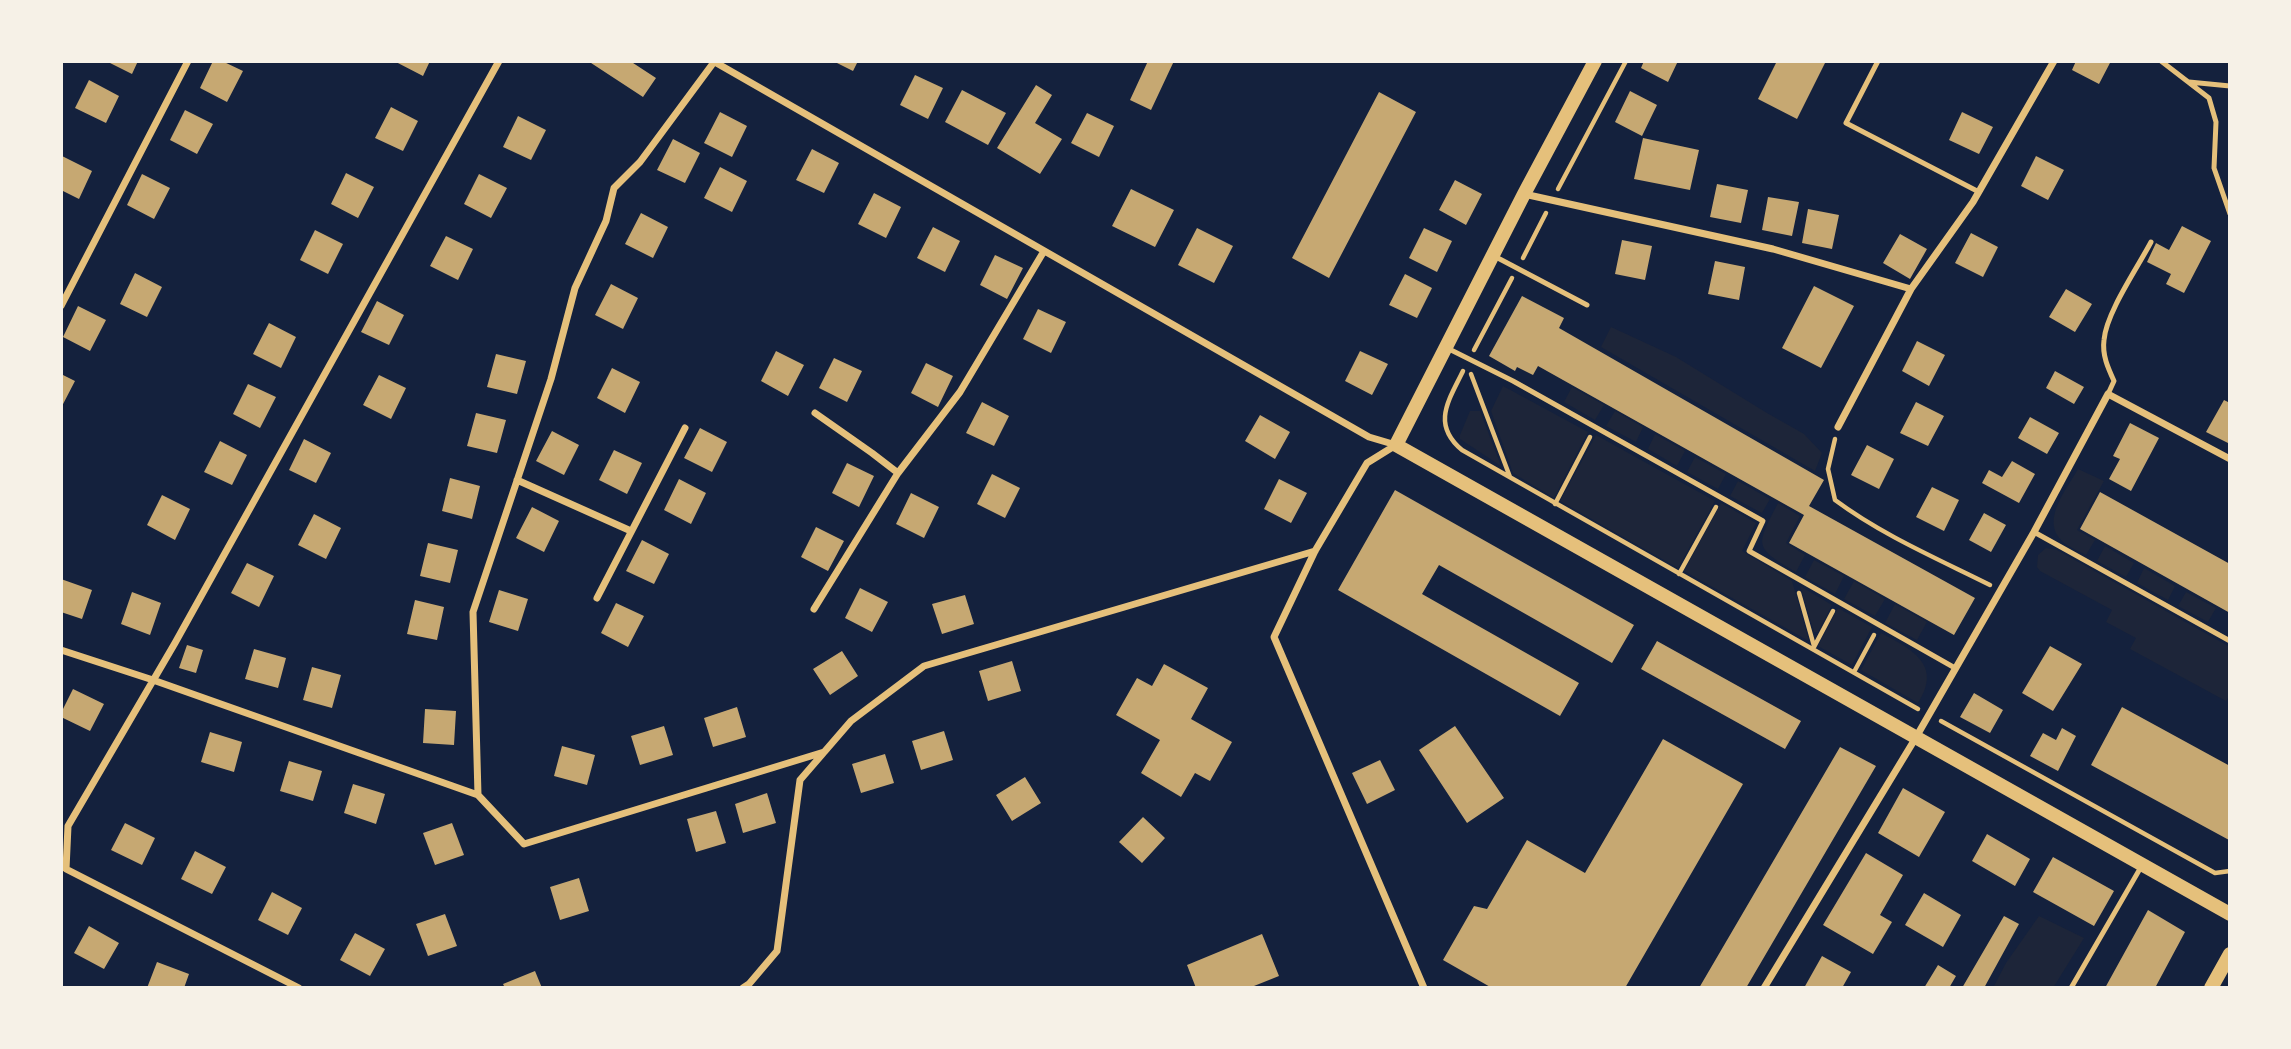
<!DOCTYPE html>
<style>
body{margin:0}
#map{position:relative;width:2291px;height:1049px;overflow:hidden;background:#14213d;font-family:"Nunito Sans",sans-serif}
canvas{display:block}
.frame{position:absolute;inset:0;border:63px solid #f6f1e7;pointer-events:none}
</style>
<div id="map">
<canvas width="2291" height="1049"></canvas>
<div class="frame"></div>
</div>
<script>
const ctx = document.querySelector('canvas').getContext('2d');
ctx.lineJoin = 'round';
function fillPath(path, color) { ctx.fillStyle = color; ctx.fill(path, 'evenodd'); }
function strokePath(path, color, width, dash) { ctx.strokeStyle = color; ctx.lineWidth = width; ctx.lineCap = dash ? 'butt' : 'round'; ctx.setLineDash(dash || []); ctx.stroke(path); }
fillPath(new Path2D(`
 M1611 327 1676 357 1767 413 1804 434 1822 453 1815 471 1601 347Z
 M1503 386 1588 432 1554 498 1513 473 1491 411Z
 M1572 387 1604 405 1595 420 1564 402Z
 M1470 411H1480L1501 466 1460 439V435Z
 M1615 411 1643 427 1636 442 1606 426Z
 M1655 434 1685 451 1677 466 1648 449Z
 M1596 435 1715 501 1678 568 1560 501Z
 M1695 457 1726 474 1718 489 1687 472Z
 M2078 469 2104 481 2077 530 2095 540 2086 555C2079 551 2068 547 2062 541 2040 520 2067 489 2078 469Z
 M1738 481 1770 499 1762 513 1730 496Z
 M1721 503 1756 523 1742 551 1792 581 1809 641 1684 571Z
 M1778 503 1800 516 1786 543 1805 555 1796 572C1753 547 1756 546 1778 503Z
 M2105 546 2134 563 2126 577 2097 561Z
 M2046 548 2057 550 2230 647V695L2226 701 2130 649 2136 638 2106 622 2112 610 2040 571 2037 567 2038 555Z
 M1814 560 1844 576 1835 594 1805 577Z
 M2144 568 2175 586 2168 600 2137 583Z
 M1854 581 1885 599 1875 616 1844 599Z
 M1800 586 1832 605 1818 632H1814Z
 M2186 592 2216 608 2208 622 2178 606Z
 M1895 604 1927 622 1917 640 1885 623Z
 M1838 608 1872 627 1852 665 1818 646Z
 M1881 633C1911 649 1943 664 1918 703L1861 670Z
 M2039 916 2084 938 2053 988H1993L2006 963Z`), '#1d2539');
fillPath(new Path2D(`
 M106 61H138L132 74Z
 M213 61H222L243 71 227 102 200 88Z
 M394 61H430L423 76Z
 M588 61H630L656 78 643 97Z
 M833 61H858L853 71Z
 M1148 61H1174L1151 110 1130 100Z
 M1644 61H1678L1668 82 1641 68Z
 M1777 61H1826L1797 119 1758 99Z
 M2076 61H2111L2099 84 2072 70Z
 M915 75 943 88 928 119 900 105Z
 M89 80 119 96 106 123 75 108Z
 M1036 85 1052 95 1035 123 1062 139 1040 174 997 148Z
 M962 90 1006 113 988 145 945 122Z
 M1630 91 1657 105 1642 136 1615 122Z
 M1379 92 1416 112 1329 278 1292 258Z
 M391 107 418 121 403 151 375 138Z
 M185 110 213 124 197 154 170 140Z
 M720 112 747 126 732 157 704 143Z
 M1962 112 1993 127 1979 154 1949 140Z
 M1087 113 1114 126 1099 157 1071 143Z
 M518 116 546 130 531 160 503 147Z
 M1643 138 1699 150 1690 190 1634 179Z
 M673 139 700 153 685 183 657 170Z
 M812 149 839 163 824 193 796 180Z
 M62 156 92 171 79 199 61 190Z
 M2036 156 2064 170 2048 200 2021 186Z
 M720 167 747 181 732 212 704 198Z
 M346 173 374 187 358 218 331 204Z
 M142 174 170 188 154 219 127 205Z
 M479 174 507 188 491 218 464 204Z
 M1455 180 1482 194 1466 225 1439 210Z
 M1717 184 1748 190 1741 223 1710 217Z
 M1131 189 1174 210 1155 247 1112 226Z
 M874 193 901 207 886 238 858 224Z
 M1768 197 1799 202 1792 236 1762 230Z
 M1808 209 1839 215 1832 249 1802 243Z
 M641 213 668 227 653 258 625 244Z
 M2182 226 2211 241 2184 293 2166 284 2171 274 2147 262 2156 243 2169 250Z
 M933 227 960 241 945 272 917 258Z
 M1197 228 1233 246 1214 283 1178 265Z
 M1424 228 1452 241 1437 272 1409 258Z
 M315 230 343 244 328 274 300 260Z
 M1971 233 1998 247 1983 277 1955 263Z
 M1900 234 1927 249 1910 279 1883 263Z
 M446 236 473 249 458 280 430 266Z
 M1622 240 1652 246 1645 280 1615 274Z
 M995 255 1023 268 1007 299 980 285Z
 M1715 261 1745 267 1739 300 1708 294Z
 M135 273 162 287 147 317 120 304Z
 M1405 274 1432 288 1417 318 1389 305Z
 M611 284 638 298 623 329 595 315Z
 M1814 286 1854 306 1821 368 1782 348Z
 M2066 289 2092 304 2075 332 2049 317Z
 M1522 296 1564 318 1559 328 1824 480 1809 506 1975 598 1954 635 1789 543 1804 515 1538 366 1533 375 1517 367 1515 371 1489 356Z
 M377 301 404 315 389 345 361 332Z
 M78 306 106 320 90 351 63 337Z
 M1038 309 1066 322 1051 353 1023 339Z
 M269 323 296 337 281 368 253 354Z
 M1917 341 1945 355 1929 386 1902 371Z
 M776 351 804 365 788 396 761 381Z
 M1360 351 1388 364 1372 395 1345 381Z
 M496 354 526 361 517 394 487 387Z
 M834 358 862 371 847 402 819 388Z
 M926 363 953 376 938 407 911 393Z
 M612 368 640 382 625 413 597 398Z
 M2055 371 2084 387 2074 404 2046 388Z
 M61 374 75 381 61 408Z
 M379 375 406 388 391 419 363 405Z
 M248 384 276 397 260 428 233 414Z
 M2224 400 2230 403V444L2206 432Z
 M982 402 1009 416 994 446 966 433Z
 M1916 402 1944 416 1928 446 1900 433Z
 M476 413 506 420 497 453 467 446Z
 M1260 415 1290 432 1275 459 1245 441Z
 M2030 417 2059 433 2047 454 2018 438Z
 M2130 423 2159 438 2131 491 2109 479 2120 459 2113 456Z
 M700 428 727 442 712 472 684 458Z
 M552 431 579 445 564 475 536 461Z
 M304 439 331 453 316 483 289 470Z
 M220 441 247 455 232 485 204 472Z
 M1867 445 1894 459 1879 489 1851 475Z
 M614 450 642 463 627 494 599 480Z
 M2012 461 2035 474 2019 503 1982 483 1989 470 2002 477Z
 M847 463 874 476 859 507 832 493Z
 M992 474 1020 488 1005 518 977 504Z
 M450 478 480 486 472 519 442 511Z
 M679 479 706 493 691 524 664 510Z
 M1279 479 1307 493 1291 523 1264 509Z
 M1932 487 1959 500 1944 531 1916 517Z
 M1395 490 1634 625 1612 663 1439 565 1422 594 1579 683 1560 716 1338 590Z
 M2100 492 2230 564V613L2080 529Z
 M911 493 939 507 924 538 896 524Z
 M162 495 190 509 175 540 147 525Z
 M532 507 559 521 544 552 516 538Z
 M1984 513 2006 525 1991 552 1969 540Z
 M314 514 341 528 326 559 298 545Z
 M816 527 844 541 828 571 801 557Z
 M642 540 669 554 654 584 626 571Z
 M428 543 458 550 450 583 420 576Z
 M247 563 274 576 259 607 231 593Z
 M61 579 92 590 82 619 61 612Z
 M860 588 888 602 872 632 845 618Z
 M499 590 528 599 518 631 489 622Z
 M132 592 161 603 150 635 121 624Z
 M965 595 974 624 942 634 932 604Z
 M415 600 444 607 437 640 407 634Z
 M616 603 644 616 628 647 601 633Z
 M1657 641 1801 721 1785 749 1641 669Z
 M187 645 203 650 196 673 179 668Z
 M2050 646 2082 664 2053 711 2022 693Z
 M254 649 286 658 278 688 245 679Z
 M842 651 858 676 830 695 813 669Z
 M1012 661 1021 691 988 701 979 671Z
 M1164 664 1208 688 1191 719 1232 742 1210 781 1195 773 1181 797 1141 773 1160 740 1116 715 1137 678 1152 686Z
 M312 667 341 675 332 708 303 700Z
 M73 689 104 704 90 731 61 717V713Z
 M1974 693 2003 710 1990 733 1960 717Z
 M737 707 746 737 713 747 704 718Z
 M2122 707 2230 766 2229 840 2091 765Z
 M425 709 456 711 454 745 423 743Z
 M664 726 673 755 640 765 631 736Z
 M1455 726 1504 798 1467 823 1419 750Z
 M2062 728 2076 736 2058 771 2030 756 2043 733 2056 740Z
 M944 731 953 760 921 770 912 741Z
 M210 732 242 742 234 772 201 762Z
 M1663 739 1743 784 1625 988H1492L1443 960 1474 906 1487 909 1527 840 1585 873Z
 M562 746 595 755 587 785 554 776Z
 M1840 747 1876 766 1746 988H1699Z
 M885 754 894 783 861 793 852 764Z
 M1380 760 1395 790 1367 804 1352 773Z
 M289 761 322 771 313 801 280 791Z
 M1025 777 1041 803 1012 821 996 795Z
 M353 784 385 794 376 824 344 813Z
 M1903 788 1945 812 1919 857 1878 833Z
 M767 793 776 823 743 833 735 804Z
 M716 811 726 843 696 852 687 819Z
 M1143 817 1165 838 1142 863 1119 842Z
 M125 823 155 838 142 865 111 850Z
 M452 823 464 855 435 865 423 833Z
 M1987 834 2030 859 2015 886 1972 861Z
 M195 851 226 867 212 894 181 879Z
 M1866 853 1903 875 1880 915 1892 922 1873 954 1823 925Z
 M2053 857 2114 891 2094 926 2033 892Z
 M579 878 589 911 560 920 550 887Z
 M272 892 302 908 288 935 258 920Z
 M1924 893 1961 915 1943 947 1905 925Z
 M2148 910 2185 932 2155 988H2105Z
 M445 914 457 946 428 956 416 924Z
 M2004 916 2019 924 1984 988H1962Z
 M89 926 119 943 104 969 74 953Z
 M355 933 385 949 370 976 340 960Z
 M1262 934 1279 976 1249 988H1196L1187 965Z
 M1822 956 1851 972 1842 988H1804Z
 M157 962 189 974 184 988H147Z
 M1938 965 1956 976 1949 988H1924Z
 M535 971 542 988H505L503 984Z`), '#c6a872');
strokePath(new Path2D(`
 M1558 189 1626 61
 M1523 258 1546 213
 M1474 350 1512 278
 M1463 371C1449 400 1431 424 1462 450L1918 709
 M1471 374 1510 477
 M1835 439 1828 469 1835 500C1882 535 1938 559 1990 585
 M1555 504 1590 437
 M1679 574 1716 507
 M1799 593 1814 646
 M1814 647 1833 611
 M1854 672 1874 635
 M1941 721 2215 873 2230 871`), '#e5c07b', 4.5);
strokePath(new Path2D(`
 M1878 61 1846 123 1979 192
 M2161 61 2209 98 2216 122 2214 168 2230 214
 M2189 82 2230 86
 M1494 256 1587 305
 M1447 348 1513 381 1763 521 1749 551 1955 668
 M2108 394 2114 381C2108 368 2102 355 2104 340 2106 313 2138 267 2151 242
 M2034 532 2230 641
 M2071 988 2141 867`), '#e5c07b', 5);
strokePath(new Path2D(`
 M713 61 1369 437 1396 445
 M1524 194 1773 249 1911 289
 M61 306 188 61
 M815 413 872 453 898 473
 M1838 427 1911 289 1973 202 2054 61
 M1396 445 1367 463 1315 551 1274 637 1424 988
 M517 480 631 531
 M597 598 685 428
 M814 609 898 473 960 392 1044 251
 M61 650 153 680 478 795 524 844 824 752
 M478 795 473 612 551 379 575 288 606 221 614 188 640 162 714 62
 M299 988 66 869 68 826 175 643 499 61
 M743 988 749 984 777 951 800 780 851 721 924 666 1315 551
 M1764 988 1915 739 2034 532 2108 394 2230 459`), '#e5c07b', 7);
strokePath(new Path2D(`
 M1595 61 1524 194 1396 445 2230 914
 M2211 988 2230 954`), '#e5c07b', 14);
</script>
